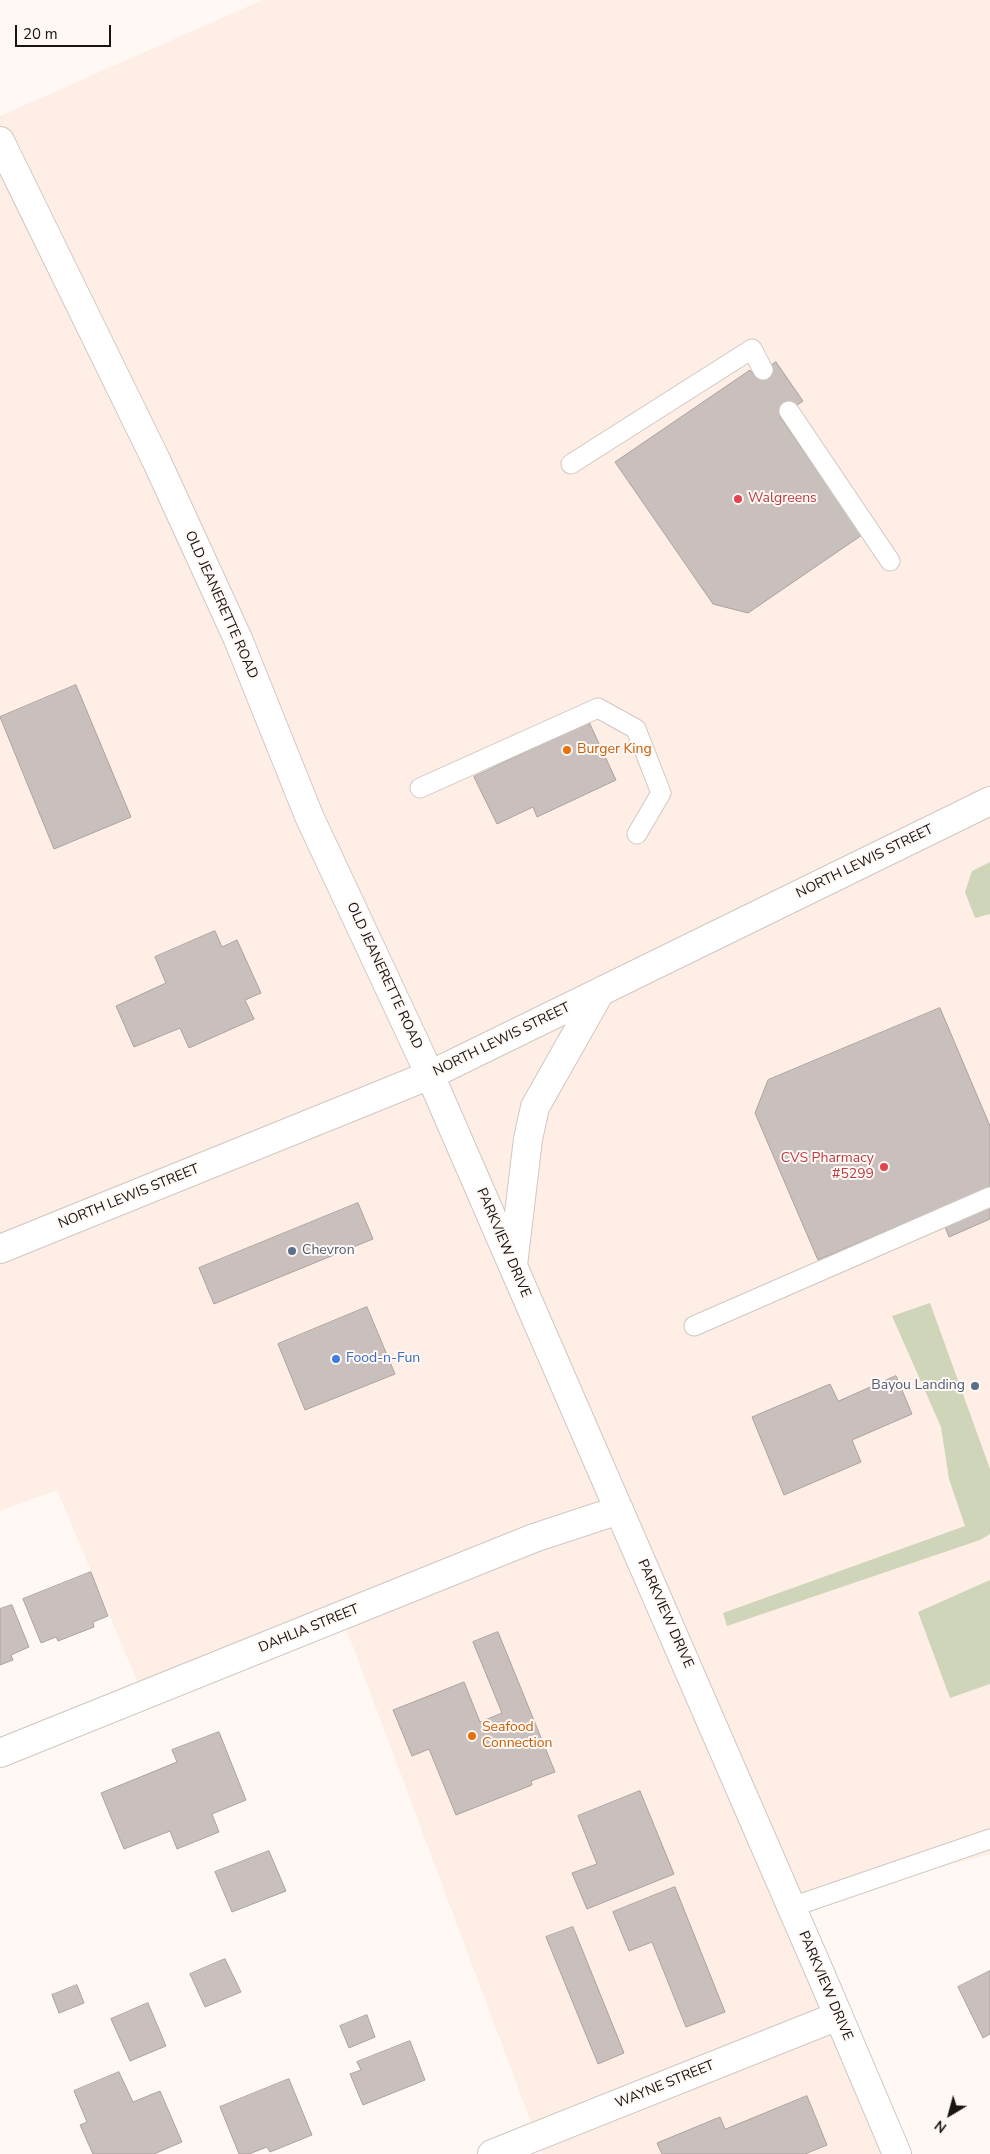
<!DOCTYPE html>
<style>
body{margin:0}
#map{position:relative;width:990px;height:2154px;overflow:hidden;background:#fff8f4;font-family:"Nunito Sans",sans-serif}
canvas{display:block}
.north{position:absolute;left:925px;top:2089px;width:50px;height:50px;-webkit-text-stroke:4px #fff8f4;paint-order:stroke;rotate:217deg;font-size:14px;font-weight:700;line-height:20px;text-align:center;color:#171412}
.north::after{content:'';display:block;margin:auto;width:18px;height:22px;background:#171412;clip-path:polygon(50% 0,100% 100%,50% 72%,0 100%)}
.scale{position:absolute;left:15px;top:25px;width:96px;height:22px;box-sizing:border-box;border:2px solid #171412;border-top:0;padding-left:6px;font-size:15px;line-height:18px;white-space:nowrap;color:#171412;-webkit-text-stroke:4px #fff8f4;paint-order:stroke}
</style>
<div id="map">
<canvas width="990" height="2154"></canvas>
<div class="north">N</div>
<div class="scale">20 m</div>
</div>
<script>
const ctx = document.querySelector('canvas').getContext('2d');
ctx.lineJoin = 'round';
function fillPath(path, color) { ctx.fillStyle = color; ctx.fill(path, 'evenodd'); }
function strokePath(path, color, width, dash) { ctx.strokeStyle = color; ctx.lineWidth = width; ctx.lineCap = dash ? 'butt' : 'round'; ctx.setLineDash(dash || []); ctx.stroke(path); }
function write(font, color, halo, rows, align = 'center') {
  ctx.font = font + ' "Nunito Sans",sans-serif'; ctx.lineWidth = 4; ctx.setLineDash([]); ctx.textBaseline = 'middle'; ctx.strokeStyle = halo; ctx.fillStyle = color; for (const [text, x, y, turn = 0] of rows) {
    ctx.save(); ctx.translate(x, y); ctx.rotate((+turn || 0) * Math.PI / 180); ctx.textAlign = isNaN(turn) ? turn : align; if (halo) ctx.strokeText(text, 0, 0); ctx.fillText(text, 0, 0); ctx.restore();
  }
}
fillPath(new Path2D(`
 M263 0H990V1854L792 1907 899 2154H543L337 1604 138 1683 57 1490 0 1511V116Z`), '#feeee5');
fillPath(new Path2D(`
 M990 862V914L975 918 965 892 972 871Z
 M930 1303 990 1469V1534L980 1540 727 1626 723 1613 965 1526 949 1479 941 1427 892 1316Z
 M990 1580V1684L950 1698 918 1612Z`), '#cfd5b8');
const building = new Path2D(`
 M776 362 803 401 780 417 862 535 748 613 713 604 615 462 750 370 755 376Z
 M76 685 131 817 54 849 0 717Z
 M589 722 616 780 537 817 533 807 497 824 474 777Z
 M215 931 222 947 237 940 261 993 245 1000 254 1019 189 1048 180 1028 134 1047 116 1006 166 983 155 957Z
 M940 1008 990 1126V1219L949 1237 938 1209 818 1260 755 1113 768 1080Z
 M358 1203 373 1239 214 1304 199 1268Z
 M367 1307 395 1374 305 1410 278 1344Z
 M896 1376 912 1414 852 1440 861 1462 784 1495 752 1417 830 1384 838 1401Z
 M91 1572 108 1616 93 1622 94 1627 58 1641 56 1637 41 1643 23 1599Z
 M12 1605 29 1647 11 1655 13 1660 0 1665V1609Z
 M498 1632 555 1772 531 1781 532 1785 456 1815 429 1749 412 1756 393 1710 464 1682 480 1722 502 1713 473 1642Z
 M219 1732 246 1800 212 1814 219 1832 177 1849 170 1831 124 1849 101 1793 177 1762 172 1750Z
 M640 1791 674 1874 587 1909 572 1873 597 1864 578 1816Z
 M269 1851 286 1891 232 1912 215 1872Z
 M675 1887 725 2012 686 2027 652 1942 629 1951 613 1912Z
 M573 1927 624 2053 598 2064 546 1937Z
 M225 1959 241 1992 205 2007 190 1974Z
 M990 1971V2034L983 2038 958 1987Z
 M77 1985 84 2003 59 2013 52 1995Z
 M148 2003 166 2046 130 2061 111 2019Z
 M367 2015 375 2037 349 2048 340 2026Z
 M410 2041 425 2080 363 2105 350 2074 361 2070 357 2062Z
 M119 2072 133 2102 160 2091 182 2142 154 2154H93L80 2125 87 2122 74 2091Z
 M289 2079 312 2135 270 2152 267 2147 249 2154H239L220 2107Z
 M807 2096 827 2145 805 2154H662L657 2143 720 2117 725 2129Z`);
fillPath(building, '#c9c0bd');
strokePath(building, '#aca3a1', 1);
const service = new Path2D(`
 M789 411 890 561
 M571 464 752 349 763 370
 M420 788 598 708 636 729 661 793 637 834
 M694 1326 990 1197
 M792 1907 990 1839`);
const minor = new Path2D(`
 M0 1753 534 1538 619 1510
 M492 2154 838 2016`);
const secondary = new Path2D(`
 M0 141 157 462 238 639 309 816 430 1075 821 1975 897 2154
 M0 1249 430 1075 990 801
 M513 1265 528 1139 535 1107 600 992`);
strokePath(service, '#d0c8c3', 21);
strokePath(minor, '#d0c8c3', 30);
strokePath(secondary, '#d0c8c3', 30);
strokePath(service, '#fff', 19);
strokePath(minor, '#fff', 28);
strokePath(secondary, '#fff', 28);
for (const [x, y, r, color] of [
 [738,499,5,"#e0444e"],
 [567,750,5,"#e8710a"],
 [884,1167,5,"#e0444e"],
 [292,1251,5,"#5c6f8a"],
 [336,1359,5,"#3f7fe0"],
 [975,1386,5,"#5c6f8a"],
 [472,1736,5,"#e8710a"]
]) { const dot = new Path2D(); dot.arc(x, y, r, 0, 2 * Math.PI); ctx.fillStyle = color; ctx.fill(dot); strokePath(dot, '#fff8f4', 2); }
write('14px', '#be3a42', '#fff8f4', [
 ["Walgreens",748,499],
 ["CVS Pharmacy",874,1159,"right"],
 ["#5299",874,1175,"right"]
], 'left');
write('14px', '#171412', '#fff8f4', [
 ["OLD JEANERETTE ROAD",221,605,66],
 ["NORTH LEWIS STREET",865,862,-26],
 ["OLD JEANERETTE ROAD",384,976,65],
 ["NORTH LEWIS STREET",502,1040,-26],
 ["NORTH LEWIS STREET",129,1197,-22],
 ["PARKVIEW DRIVE",503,1243,67],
 ["PARKVIEW DRIVE",665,1614,66],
 ["DAHLIA STREET",309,1629,-22],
 ["PARKVIEW DRIVE",825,1986,67],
 ["WAYNE STREET",665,2085,-22]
]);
write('14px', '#c56008', '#fff8f4', [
 ["Burger King",577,750],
 ["Seafood",482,1728],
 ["Connection",482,1744]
], 'left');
write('14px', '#4e5e75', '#fff8f4', [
 ["Chevron",302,1251],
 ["Bayou Landing",965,1386,"right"]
], 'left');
write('14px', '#366cbe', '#fff8f4', [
 ["Food-n-Fun",346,1359]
], 'left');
</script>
